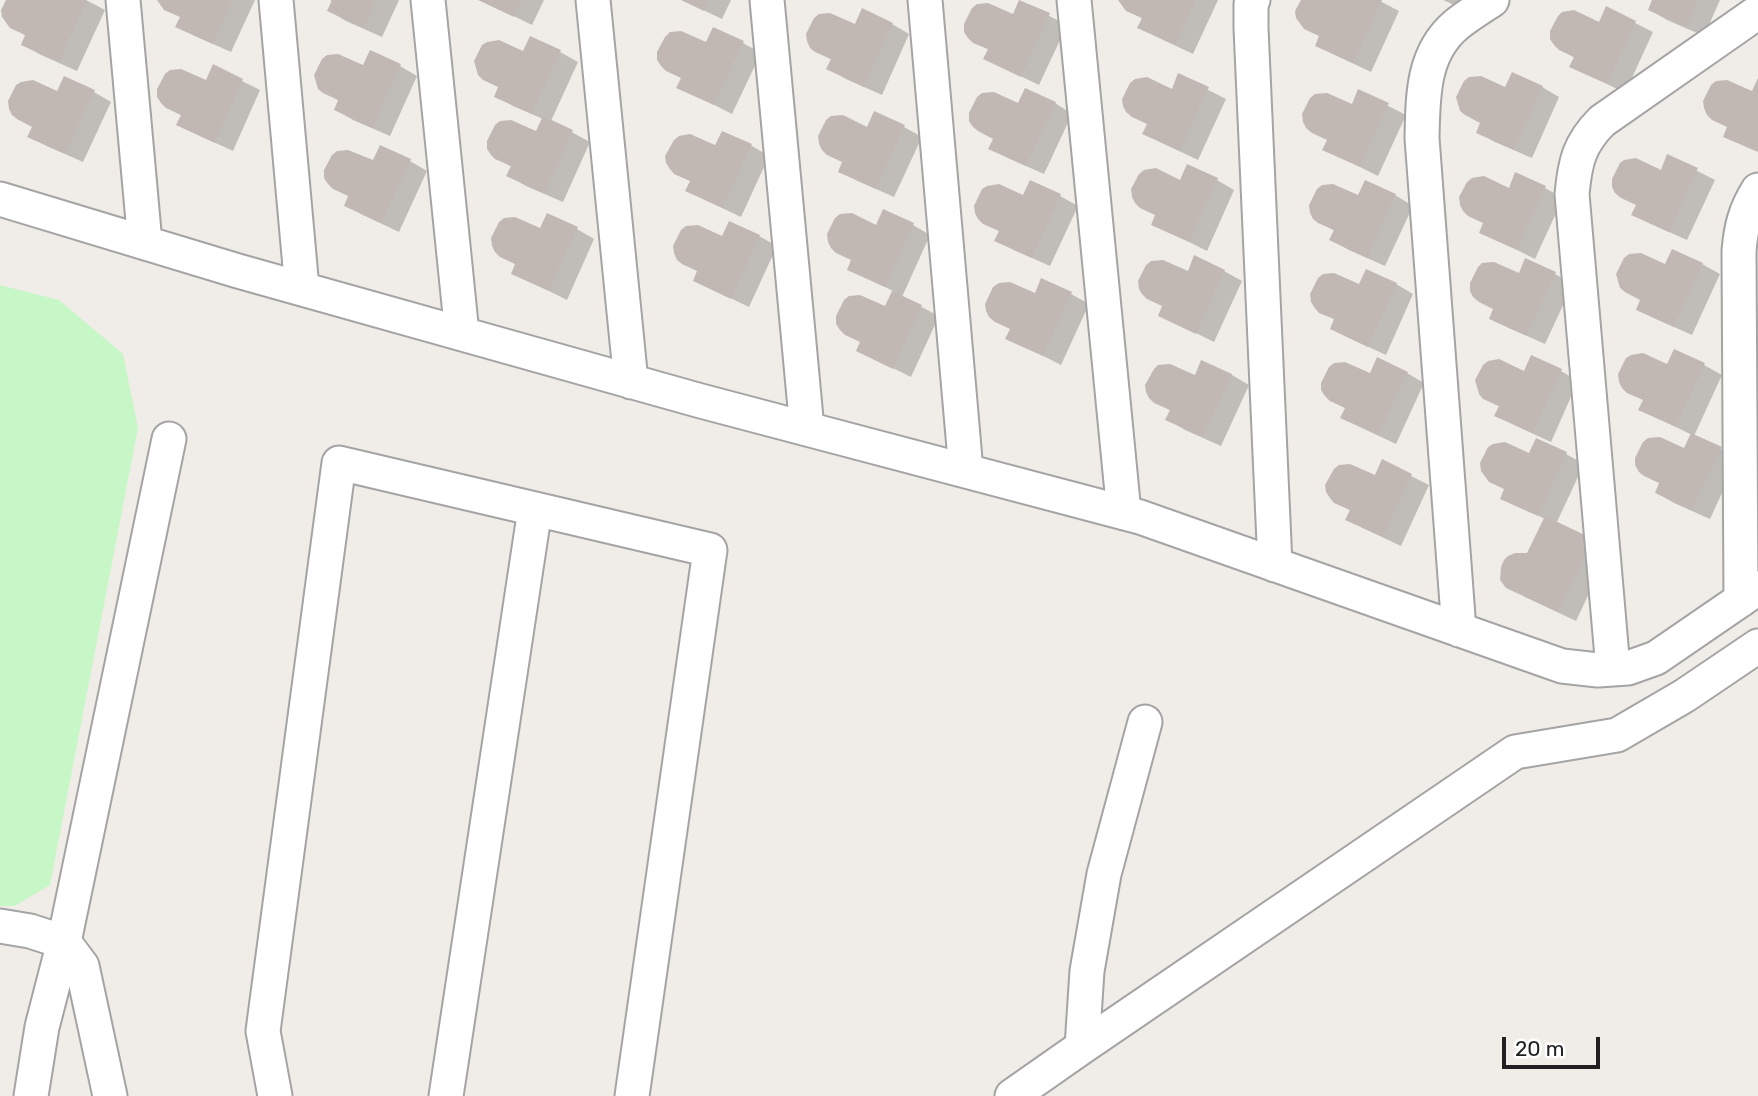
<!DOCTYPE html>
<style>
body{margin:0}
#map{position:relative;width:1758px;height:1096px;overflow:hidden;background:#f0ece7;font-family:Rubik,sans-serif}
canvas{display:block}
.scale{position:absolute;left:1502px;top:1037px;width:98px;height:32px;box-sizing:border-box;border:4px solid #202020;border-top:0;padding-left:9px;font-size:21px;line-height:24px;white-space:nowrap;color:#202020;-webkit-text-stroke:5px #fff;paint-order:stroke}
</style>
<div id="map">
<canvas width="1758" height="1096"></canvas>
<div class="scale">20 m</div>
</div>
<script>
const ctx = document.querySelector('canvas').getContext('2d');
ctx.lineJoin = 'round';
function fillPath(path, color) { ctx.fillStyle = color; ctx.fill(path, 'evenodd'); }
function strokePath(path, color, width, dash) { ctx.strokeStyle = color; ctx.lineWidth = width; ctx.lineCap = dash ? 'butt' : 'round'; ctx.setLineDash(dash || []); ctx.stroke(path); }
fillPath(new Path2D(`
 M0 285 59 300 123 354 138 428 50 885 15 906H0Z`), '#c8f7c7');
fillPath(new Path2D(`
 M8 0H86L105 10 77 71 41 55 23 45 27 36 11 27Z
 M159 0H255L231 52 195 36 177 26 181 17Z
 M330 0H399L382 37 346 21 329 11 333 2Z
 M481 0H544L532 25Z
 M682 0H731L722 19Z
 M1120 0H1218L1193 54 1157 37 1139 27 1143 19 1127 10Z
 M1303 0H1378L1399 11 1371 72 1335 55 1317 45 1321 37Z
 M1443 0H1473L1468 11Z
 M1652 0H1720L1704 36 1667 20 1650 10Z
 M1020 1 1067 25 1039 85 985 59 989 50 974 41 1014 17Z
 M1607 9 1653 32 1625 93 1571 66 1575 58 1560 49 1600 24Z
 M892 24 909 34 882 95 846 79 828 69 832 60 816 51 856 26Z
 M743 43 761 53 732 114 679 87 707 45Z
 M560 52 578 62 551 121 590 142 563 202 526 186 509 176 512 167 497 158 536 133 543 119 513 106 496 96 524 54Z
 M400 66 417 76 390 136 353 120 336 110 340 101 324 92 364 67Z
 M214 67 260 90 233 151 196 134 179 124 182 116 167 107 207 82Z
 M1179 75 1226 99 1198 160 1162 143 1144 133 1148 125 1173 91Z
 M1542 87 1559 97 1532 158 1495 142 1478 132 1506 90Z
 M1359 91 1406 115 1378 176 1324 149 1328 140 1353 107Z
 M94 92 111 102 83 162 47 146 30 136 34 127 58 94Z
 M1055 103 1072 114 1044 174 1008 158 991 148 995 139 1018 106Z
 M875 114 904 127 922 137 894 197 858 181 840 171 844 162 868 129Z
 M722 133 752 146 769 156 741 217 705 200 688 190 691 182 715 148Z
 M1668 156 1715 180 1687 240 1651 224 1633 214 1637 206 1662 172Z
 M410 161 427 171 399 232 363 215 346 205 374 163Z
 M1217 180 1234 190 1207 251 1153 224 1157 216 1181 182Z
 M1031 183 1060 196 1078 206 1050 266 1014 250 996 240 1024 198Z
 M1545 188 1563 198 1535 259 1481 232 1485 224 1510 190Z
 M1395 195 1413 206 1385 266 1349 250 1331 240 1335 231 1319 222 1359 197Z
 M913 225 930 235 902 297 939 316 911 377 858 351 862 342 886 308 893 291 849 269 877 227Z
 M577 229 594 239 567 300 513 273 517 264 541 231Z
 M759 236 777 246 749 307 695 281 699 272 723 238Z
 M1702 264 1720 274 1692 335 1656 319 1638 309 1642 300 1666 266Z
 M1224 271 1242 281 1214 342 1160 315 1164 307 1189 273Z
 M1555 274 1573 284 1545 344 1509 328 1491 318 1495 309 1520 276Z
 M1042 281 1071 294 1089 304 1061 365 1008 338 1011 330 1035 296Z
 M1396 284 1413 294 1386 355 1349 338 1332 328 1336 320 1320 311 1360 286Z
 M1675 352 1704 365 1722 375 1694 436 1738 458 1710 519 1674 503 1657 493 1661 484 1685 450 1692 435 1640 409 1668 366Z
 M1202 362 1232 375 1249 385 1221 446 1185 430 1168 419 1171 411 1156 402 1195 377Z
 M1561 371 1578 381 1551 442 1514 425 1497 415 1500 407 1484 398 1524 373Z
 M1407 373 1424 383 1396 444 1360 427 1343 417 1347 409 1331 400 1371 375Z
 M1566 454 1584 464 1556 524 1609 551 1576 621 1525 597 1528 554 1545 519 1502 498 1530 456Z
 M1383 462 1429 485 1401 546 1365 529 1348 519 1351 511 1336 502 1375 477Z`), '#0003');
fillPath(new Path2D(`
 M6 0H87L59 62 21 45 25 35 10 28 2 17 1 10Z
 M157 0H233L213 44 175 27 180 17 164 10Z
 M332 0H377L364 28 327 11Z
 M478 0H522L514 17Z
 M681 0H709L704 11Z
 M1019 0 1050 13 1021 77 983 59 988 49 973 43 968 38 964 32V24L972 8 977 4 988 3 1013 14Z
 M1118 0H1196L1175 45 1137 28 1142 18 1126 11Z
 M1301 0H1382L1353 63 1315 46 1319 36 1304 29 1296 18 1295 11Z
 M1652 0H1698L1686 27 1648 10Z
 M1606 6 1636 21 1607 84 1569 67 1574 57 1559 50 1554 45 1550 39V31L1558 16 1562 12 1574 10 1599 22Z
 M862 8 893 23 864 87 826 69 831 59 815 52 810 48 807 41 806 34 814 18 819 14 830 13 855 24Z
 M713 27 744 41 714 105 676 88 681 78 666 71 661 66 657 60V52L665 37 670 32 681 31 706 42Z
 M530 36 561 50 532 114 494 97 498 87 483 80 478 75 474 61 482 45 487 42 499 40 523 51Z
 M370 50 401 64 372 128 334 110 338 100 323 93 318 89 314 75 322 59 327 55 338 54 363 65Z
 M213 64 243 79 215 143 176 125 181 115 166 108 161 103 157 97V89L165 74 170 70 181 69 206 80Z
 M1512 72 1543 86 1514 150 1476 133 1480 123 1465 115 1460 111 1456 97 1464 81 1469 77 1481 76 1505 87Z
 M1178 73 1209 87 1180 151 1142 134 1147 124 1132 117 1126 112 1123 106 1122 99 1130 83 1135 79 1147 77 1172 89Z
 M64 76 95 90 65 154 27 137 32 127 17 119 12 115 9 109 8 101 16 85 21 82 33 80 57 91Z
 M1758 78V152L1723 137 1727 127 1712 120 1707 115 1704 108 1703 101 1711 85 1716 81 1727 80 1752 91Z
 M1025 88 1056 102 1026 166 988 149 993 139 978 131 973 127 969 121V113L977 97 982 93 994 92 1018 103Z
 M1358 89 1389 103 1360 167 1322 150 1327 140 1312 133 1306 128 1303 122 1302 114 1310 98 1315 94 1327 93 1352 104Z
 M874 111 905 125 876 189 838 172 842 162 827 155 822 150 819 144 818 136 826 120 831 116 843 115 867 127Z
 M543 116 573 130 545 194 506 176 511 166 495 159 491 155 487 149V141L495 125 500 121 511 120 536 131Z
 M722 131 752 144 723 208 685 191 690 181 674 174 670 169 666 163 665 156 674 140 679 136 690 134 715 145Z
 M380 145 411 159 381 223 344 206 348 196 333 189 328 184 324 178V170L332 155 337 151 348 150 373 160Z
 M1667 154 1698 168 1669 232 1631 215 1636 205 1621 198 1615 193 1612 187V179L1620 163 1624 160 1636 158 1661 170Z
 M1187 164 1218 178 1189 242 1151 225 1155 215 1140 208 1135 203 1132 197 1131 189 1139 174 1144 170 1156 168 1180 180Z
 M1515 172 1546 186 1517 250 1479 233 1483 223 1468 216 1463 211 1460 205 1459 197 1467 182 1472 178 1484 176 1509 188Z
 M1030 180 1061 194 1032 258 994 241 999 231 983 224 978 219 975 213 974 206 982 189 987 186 999 184 1023 195Z
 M1365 180 1396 194 1367 258 1329 240 1334 230 1318 223 1313 219 1310 213 1309 205 1317 189 1322 185 1333 184 1358 195Z
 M883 209 914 223 885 287 847 270 851 260 836 253 831 248 828 242 827 234 835 218 840 214 852 213 876 225Z
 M547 213 578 227 549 291 511 274 515 264 500 257 495 252 492 246 491 238 499 222 504 218 515 217 540 228Z
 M729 221 760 235 731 299 693 281 697 271 682 264 677 260 674 253 673 246 681 230 686 226 698 225 722 236Z
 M1672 249 1703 263 1674 327 1636 310 1640 300 1625 292 1620 288 1616 274 1624 258 1629 254 1641 253 1665 264Z
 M1194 255 1225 270 1196 334 1158 316 1162 306 1147 299 1142 294 1139 289 1138 281 1146 265 1151 261 1163 260 1188 271Z
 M1525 258 1556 272 1527 336 1489 319 1493 309 1479 302 1473 297 1470 291V283L1478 267 1482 263 1494 262 1519 273Z
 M1366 269 1397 283 1368 347 1330 329 1334 319 1319 313 1314 307 1311 302 1310 294 1318 278 1323 274 1334 273 1359 284Z
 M1041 278 1072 292 1043 356 1005 339 1010 329 995 322 989 317 986 311 985 304 993 287 999 283 1010 282 1035 293Z
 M892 291 922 305 893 369 856 351 860 342 845 335 840 330 836 324V316L844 300 849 296 860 295 885 306Z
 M1674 349 1705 363 1676 427 1638 410 1643 400 1627 393 1622 388 1619 382 1618 374 1626 358 1631 355 1643 353 1667 364Z
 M1531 355 1562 369 1533 433 1494 416 1499 406 1483 399 1479 394 1475 380 1483 365 1488 361 1499 359 1524 371Z
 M1377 357 1408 372 1378 435 1340 418 1345 408 1330 401 1325 396 1321 390V383L1329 367 1334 363 1345 362 1370 373Z
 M1201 360 1232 374 1203 437 1165 420 1170 410 1154 403 1149 398 1146 392 1145 385 1154 369 1158 365 1170 364 1195 375Z
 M1691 433 1722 447 1692 510 1655 493 1659 483 1644 476 1639 472 1635 465V458L1643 442 1648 438 1660 437 1684 448Z
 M1536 438 1567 452 1538 516 1500 499 1504 489 1489 482 1481 471 1480 463 1488 447 1493 444 1505 442 1529 453Z
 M1382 459 1412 474 1383 537 1345 520 1350 510 1334 503 1330 498 1326 492 1325 485 1334 469 1339 465 1350 464 1375 475Z
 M1545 516 1593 539 1558 612 1506 588 1500 580 1501 567 1504 560 1508 556 1515 553H1527Z`), '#c1b8b4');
const minor = new Path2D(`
 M123 0 145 243
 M276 0 302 289
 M428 0 462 334
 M593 0 631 382
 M767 0 807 429
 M925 0 966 471
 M1074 0 1124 513
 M1253 0 1251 4V28L1275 565
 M0 199 238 271 701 401 1140 517 1562 666 1598 670 1628 668 1656 658 1758 588
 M1741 600 1739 251C1741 227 1745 211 1758 190
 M1459 630 1422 138C1423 97 1422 54 1456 25 1467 16 1480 8 1492 0
 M1613 669 1572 194C1575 162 1579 144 1602 121L1758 12
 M0 926 30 931 64 942 82 966 110 1096
 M1082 1047 1087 971 1104 874 1145 722
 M31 1096 42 1027 64 942 169 439
 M275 1096 263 1031 339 463 710 550 632 1096
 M446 1096 535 509
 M1012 1096 1082 1047 1515 752 1617 735 1684 696 1758 646`);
strokePath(minor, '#a4a4a4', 37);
strokePath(minor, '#fff', 33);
</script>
